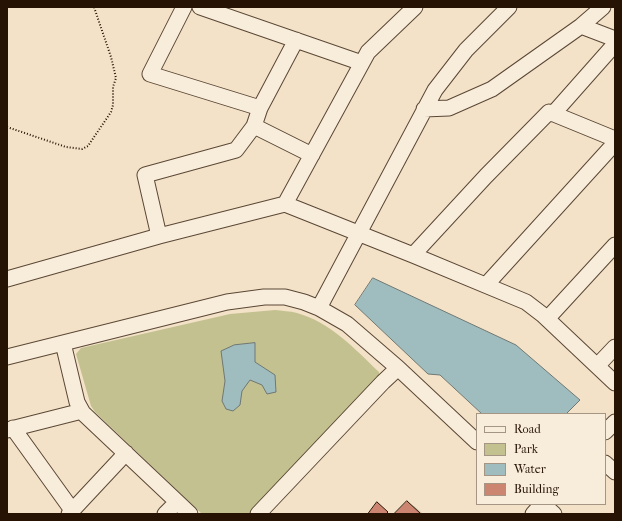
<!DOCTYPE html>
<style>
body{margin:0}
#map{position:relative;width:622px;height:521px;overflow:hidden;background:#f4e2c8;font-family:"IM FELL French Canon",serif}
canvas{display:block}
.frame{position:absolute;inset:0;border:8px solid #261304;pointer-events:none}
.legend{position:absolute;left:476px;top:413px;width:130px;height:92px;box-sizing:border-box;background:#f8ecdb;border:1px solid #a49585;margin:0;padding:5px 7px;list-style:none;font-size:12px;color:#261304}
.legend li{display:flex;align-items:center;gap:8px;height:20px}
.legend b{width:20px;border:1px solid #a49585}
</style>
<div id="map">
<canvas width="622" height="521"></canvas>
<div class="frame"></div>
<ul class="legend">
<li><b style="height:5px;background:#f8ecdb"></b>Road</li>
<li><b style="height:11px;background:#c4c190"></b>Park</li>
<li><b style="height:11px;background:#9fbcbe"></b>Water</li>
<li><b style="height:11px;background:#cc8570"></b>Building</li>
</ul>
</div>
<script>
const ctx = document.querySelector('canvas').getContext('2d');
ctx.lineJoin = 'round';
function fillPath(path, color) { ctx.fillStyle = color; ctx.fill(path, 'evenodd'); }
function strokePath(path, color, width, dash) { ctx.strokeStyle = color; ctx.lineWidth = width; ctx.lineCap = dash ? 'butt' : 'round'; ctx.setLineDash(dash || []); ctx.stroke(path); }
fillPath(new Path2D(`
 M275 310C282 311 290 311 297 313 330 322 355 349 379 372V376L250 514H202L95 412 91 406 76 354 81 348 230 314Z`), '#c4c190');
const water = new Path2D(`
 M373 278 516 345 580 400 566 414H482L440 375 428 374 355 305Z
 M255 343V362L275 375 276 392 267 394 262 385 250 380 242 391 240 405 233 411 226 409 222 401 225 381 221 351 234 345Z`);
fillPath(water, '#9fbcbe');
strokePath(water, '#6f7874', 1);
fillPath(new Path2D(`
 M407 502 415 507 423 514H395Z`), '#0003');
const building = new Path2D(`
 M407 501 421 514H394Z
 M377 502 388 512 386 514H368Z`);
fillPath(building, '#cc8570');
strokePath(building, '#261304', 1);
const minor = new Path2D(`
 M184 7 150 74 260 108 254 126 312 155
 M200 7 362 63
 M415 7 368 52 285 204 413 255 526 302 543 315 615 383
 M581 26 615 39
 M260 108 296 40
 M424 109 449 108 492 89 581 26 603 7
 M553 114 615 44
 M159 236 145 175 236 150 254 126
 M413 255 486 176 549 112 615 139
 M7 279 159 236 285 204
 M486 285 615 143
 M319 308 435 90 466 50 509 7
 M547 319 615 245
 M63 343 77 402 83 413 190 514
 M7 357 227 302 264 297H285L304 302 319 308 347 324 398 368 477 442
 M597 366 615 347
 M13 428 72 510
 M7 430 82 411
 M605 432 615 422
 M605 463 615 472
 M543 504 554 514
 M69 514 126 453
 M165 514 177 502
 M258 514 383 382 398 368
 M533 514 542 504`);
strokePath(minor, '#5a4735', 17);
strokePath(new Path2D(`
 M7 127 66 147 82 149 88 146 111 112 113 105V87L116 78 111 57 94 7`), '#261304', 2, [1, 2]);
strokePath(minor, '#f8ecdb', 15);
</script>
